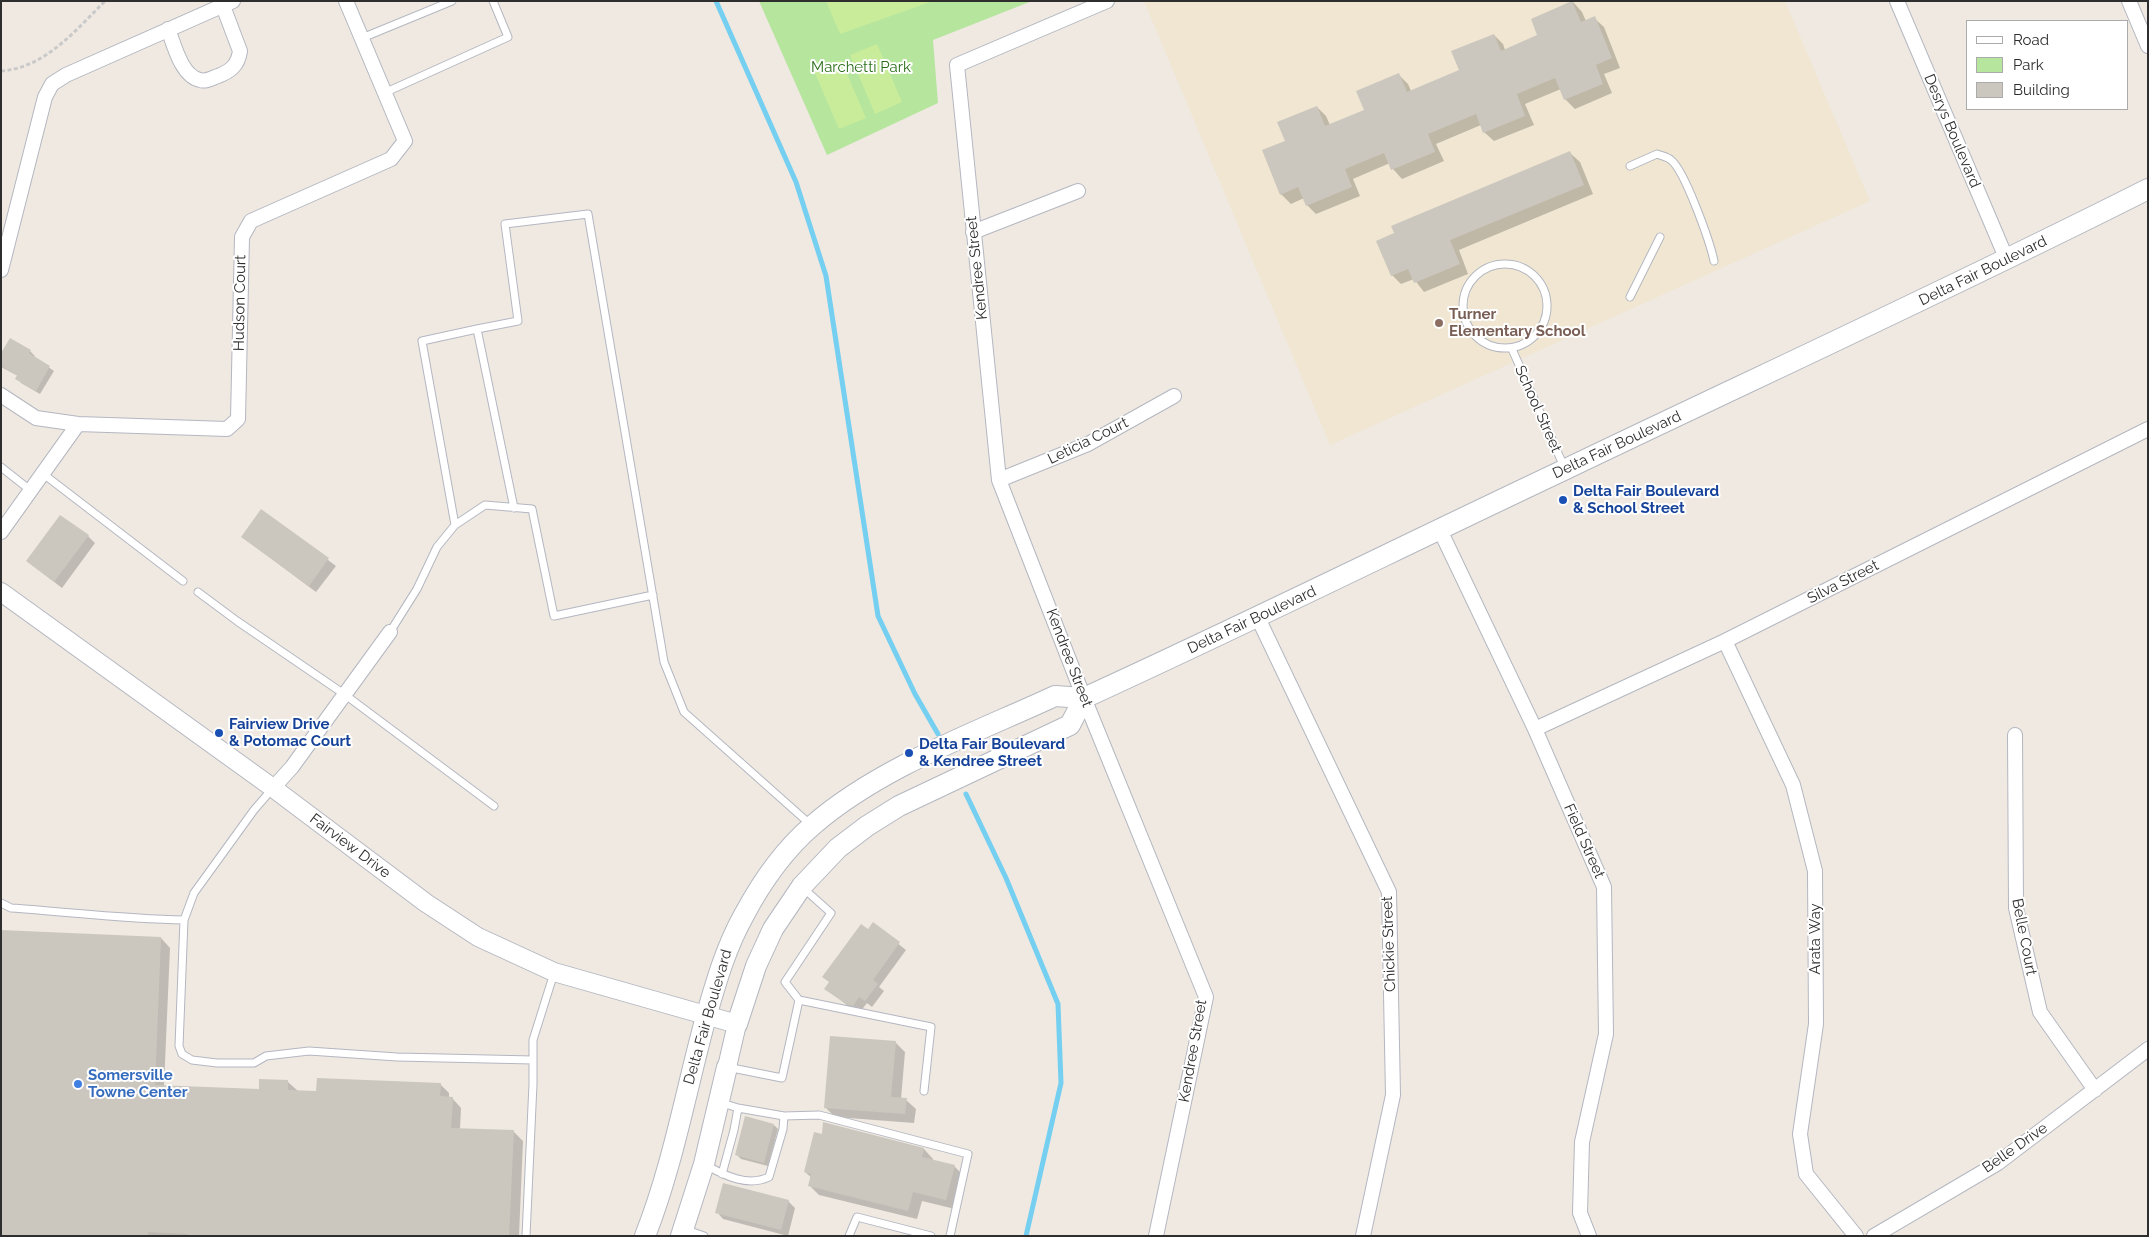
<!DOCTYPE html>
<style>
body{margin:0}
#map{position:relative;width:2149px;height:1237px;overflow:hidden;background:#efe9e1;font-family:Raleway,sans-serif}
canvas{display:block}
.frame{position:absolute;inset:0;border:2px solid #2e2e2e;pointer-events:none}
.legend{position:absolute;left:1966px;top:20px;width:162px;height:90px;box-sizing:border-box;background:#fff;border:1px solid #ababab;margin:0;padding:6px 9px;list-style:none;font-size:15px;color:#2e2e2e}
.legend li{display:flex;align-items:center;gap:10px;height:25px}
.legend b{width:25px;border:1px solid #ababab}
</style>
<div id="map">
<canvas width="2149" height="1237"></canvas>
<div class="frame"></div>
<ul class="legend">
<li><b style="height:6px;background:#fff"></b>Road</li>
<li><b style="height:14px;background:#b6e59e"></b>Park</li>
<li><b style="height:14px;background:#cbc7bf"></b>Building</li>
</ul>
</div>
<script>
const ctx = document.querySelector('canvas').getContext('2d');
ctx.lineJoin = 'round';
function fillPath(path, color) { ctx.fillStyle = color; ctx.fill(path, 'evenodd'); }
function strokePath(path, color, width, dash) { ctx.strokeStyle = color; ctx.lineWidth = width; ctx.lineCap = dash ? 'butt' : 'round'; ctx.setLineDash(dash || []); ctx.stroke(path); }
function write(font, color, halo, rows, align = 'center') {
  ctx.font = font + ' Raleway,sans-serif'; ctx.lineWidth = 4; ctx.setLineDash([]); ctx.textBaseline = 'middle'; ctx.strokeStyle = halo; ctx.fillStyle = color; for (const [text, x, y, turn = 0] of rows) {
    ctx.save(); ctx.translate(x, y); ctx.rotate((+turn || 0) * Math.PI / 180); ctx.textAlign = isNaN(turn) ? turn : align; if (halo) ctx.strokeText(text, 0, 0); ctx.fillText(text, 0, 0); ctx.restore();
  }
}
fillPath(new Path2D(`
 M1144 1H1785L1870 201 1330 445Z`), '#f0e6d1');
fillPath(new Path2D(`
 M759 1H1032L933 40 938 103 827 155Z`), '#b6e59e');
fillPath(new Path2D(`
 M826 1H933L840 34Z
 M877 44 902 102 875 114 850 55Z
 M841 60 866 118 839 129 814 71Z`), '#c9ec9a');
fillPath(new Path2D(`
 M1573 2 1582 12 1586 21 1594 18 1604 27 1620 68 1604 74 1612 93 1575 109 1565 99 1561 89 1525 104 1534 125 1494 141 1484 132 1481 125 1436 144 1444 161 1402 179 1393 169 1390 163 1353 179 1360 196 1316 214 1307 205 1304 198 1291 204 1281 194 1286 142 1317 107 1326 116 1330 125 1366 110 1399 75 1408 84 1411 91 1461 71 1494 35 1503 44 1505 50 1539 36 1532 19Z
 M1570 153 1580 162 1593 194 1459 250 1468 274 1424 292 1414 279 1401 284 1392 275Z
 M10 340 30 351 35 356 34 357 54 371 40 394 21 383 17 378 18 376 1 367V355Z
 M262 511 336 566 316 592 242 537Z
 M88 536 95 543 62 588 27 561Z
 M873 924 906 950 879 987 884 991 872 1007 867 1003 860 1012 854 1011 826 988Z
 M161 938 170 948 164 1086 260 1090 288 1082 298 1091 317 1092 440 1084 449 1093V1098H452L461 1108 460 1129 513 1131 523 1141 519 1236H1Z
 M895 1042 905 1052 901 1099 906 1100 916 1109 914 1123 835 1117 825 1107Z
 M774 1125 778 1129 768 1166 741 1159 736 1154Z
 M924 1149 933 1159V1161L954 1166 963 1175 955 1209 922 1201 917 1219 819 1195 810 1186 812 1178 805 1172Z
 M788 1201 795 1208 788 1236 723 1219 717 1212Z`), '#0003');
strokePath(new Path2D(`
 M716 1 796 182 826 276 878 616 915 694 938 734
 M966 794 1006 878 1058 1004 1061 1083 1026 1236`), '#75cff0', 5);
fillPath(new Path2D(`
 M1572 1 1581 22 1595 16 1612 58 1596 65 1603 84 1564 100 1555 78 1517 94 1525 116 1483 133 1476 114 1428 134 1435 152 1391 170 1384 153 1345 169 1352 187 1306 206 1298 187 1280 195 1262 150 1285 141 1277 122 1317 106 1325 126 1364 110 1356 91 1399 73 1407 92 1459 70 1451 51 1494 34 1501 51 1537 35 1531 19Z
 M1570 151 1584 185 1450 240 1460 264 1414 283 1408 269 1391 276 1376 241 1394 233 1391 226Z
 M10 338 31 350 29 353 50 366 36 391 15 379 17 375 1 366V353Z
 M261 509 329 558 309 586 241 537Z
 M60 515 89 535 54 582 26 561Z
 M873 922 900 942 873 980 878 984 865 1001 859 997 853 1006 846 1004 824 989 829 982 822 977 861 924 868 929Z
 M1 930 161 937 155 1085 259 1089V1079L288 1080V1090L316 1091 317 1078 441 1083 440 1096 453 1097 451 1128 514 1130 509 1236H188V1234L148 1232V1236H1Z
 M830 1036 896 1041 891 1097 907 1098 905 1114 824 1108Z
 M745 1116 774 1124 764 1163 735 1155Z
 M823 1122 924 1148 922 1157 955 1165 946 1200 913 1192 908 1211 808 1186 811 1174 804 1172 814 1132 822 1134Z
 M723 1183 789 1200 781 1230 715 1213Z`), '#cbc7bf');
const service = new Path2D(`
 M362 38 452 1
 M384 93 508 37 493 1
 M1630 166 1657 154C1662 156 1668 157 1671 160 1685 171 1710 242 1714 261
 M1463 306a42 42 0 1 1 84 0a42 42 0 1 1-84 0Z
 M1630 297 1660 237
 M477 329 518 321 505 224 588 214 664 662 684 712 811 825
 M1512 349 1565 469
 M1 467 30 490
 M42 473 183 581
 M455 525 422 341 477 329 514 508
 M198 592 237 621 344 694 494 806
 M390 632 417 589 437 547 455 525 485 505 532 509 554 616 653 595
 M802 887 831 913 785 982 799 1000 931 1027 924 1091
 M1 903 11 908C69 912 126 919 184 920L179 1046 182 1054 192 1060 217 1063H254L266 1056 309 1051 397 1057 533 1060
 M184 920 194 893 254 810 273 788
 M727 1067 782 1078 799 1000
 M784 1116 819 1115 968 1154 950 1236
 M706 1165C725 1176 748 1187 769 1177L783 1129 784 1116 738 1108 719 1102
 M722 1174 734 1130 738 1108
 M684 1229 704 1236
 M526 1236 533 1084V1040L554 973
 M849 1236 857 1217 931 1236`);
const minor = new Path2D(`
 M1107 1 957 65 999 480 1084 698 1206 997 1156 1236
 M1897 1 2007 260
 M2129 1 2148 46
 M168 29C174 44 181 76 200 80 206 82 212 78 218 76 231 71 238 65 240 51L223 6
 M973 232 1078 191
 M1 270 45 97 52 84 66 75 233 1
 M1 395 36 418 78 424 227 429 238 419 242 237 251 221 391 159 405 141 346 1
 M999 480 1088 444 1174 396
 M1440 530 1535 729 1604 887 1606 1034 1582 1142 1580 1213 1589 1236
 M1 532 78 424
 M1258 618 1389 892 1393 1095 1363 1236
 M1725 641 1793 785 1815 871 1816 1024 1800 1134 1806 1174 1856 1236
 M1535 729 1725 641 2148 429
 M2015 735 2016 908 2040 1012 2095 1090
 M273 788 292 767 390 632
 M1874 1236 1998 1163 2148 1049`);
const tertiary = new Path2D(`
 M1 592 273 788 426 903 478 937 554 972 737 1024 727 1067`);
const secondary = new Path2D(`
 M737 1024 756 966 773 929 802 886 838 848 867 826 899 806 1070 725 1084 698
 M645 1236C673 1165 686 1090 706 1017 716 982 726 947 744 915 761 883 785 849 813 825 880 767 975 733 1055 696L1084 698C1246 624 1405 545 1566 469 1760 376 1956 286 2148 189
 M681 1236 704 1164 727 1067`);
strokePath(service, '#b4b7c1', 9);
strokePath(minor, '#b4b7c1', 16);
strokePath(tertiary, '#b4b7c1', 20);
strokePath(secondary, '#b4b7c1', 22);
strokePath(new Path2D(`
 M1 71C45 68 76 30 105 1`), '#c9c9c9', 3, [4, 2.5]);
strokePath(service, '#fff', 7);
strokePath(minor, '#fff', 14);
strokePath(tertiary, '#fff', 18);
strokePath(secondary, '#fff', 20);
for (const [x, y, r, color] of [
 [1439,323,5,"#8d6e63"],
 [1563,500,5,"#1a4fb4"],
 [219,733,5,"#1a4fb4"],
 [909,753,5,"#1a4fb4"],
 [78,1084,5,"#3f7fe0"]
]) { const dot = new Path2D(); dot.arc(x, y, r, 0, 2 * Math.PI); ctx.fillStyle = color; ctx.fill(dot); strokePath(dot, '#fff', 2); }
write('15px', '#2c6e1b', '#fff', [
 ["Marchetti Park",861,67]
]);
write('15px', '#2e2e2e', '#fff', [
 ["Desrys Boulevard",1952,131,67],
 ["Kendree Street",977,268,-96],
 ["Delta Fair Boulevard",1983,271,-26],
 ["Hudson Court",240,303,-89],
 ["School Street",1538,409,66],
 ["Leticia Court",1088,441,-26],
 ["Delta Fair Boulevard",1617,445,-25],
 ["Silva Street",1843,582,-27],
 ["Delta Fair Boulevard",1252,620,-25],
 ["Kendree Street",1069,658,69],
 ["Field Street",1584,841,66],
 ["Fairview Drive",350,846,37],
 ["Belle Court",2024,937,79],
 ["Arata Way",1815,939,-90],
 ["Chickie Street",1389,944,-92],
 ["Delta Fair Boulevard",708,1017,-74],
 ["Kendree Street",1193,1051,-80],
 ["Belle Drive",2015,1148,-35]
]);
write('bold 15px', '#785e54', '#fff', [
 ["Turner",1449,314],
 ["Elementary School",1449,331]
], 'left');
write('bold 15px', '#164399', '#fff', [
 ["Delta Fair Boulevard",1573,491],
 ["& School Street",1573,508],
 ["Fairview Drive",229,724],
 ["& Potomac Court",229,741],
 ["Delta Fair Boulevard",919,744],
 ["& Kendree Street",919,761]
], 'left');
write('bold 15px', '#366cbe', '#fff', [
 ["Somersville",88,1075],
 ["Towne Center",88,1092]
], 'left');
</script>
